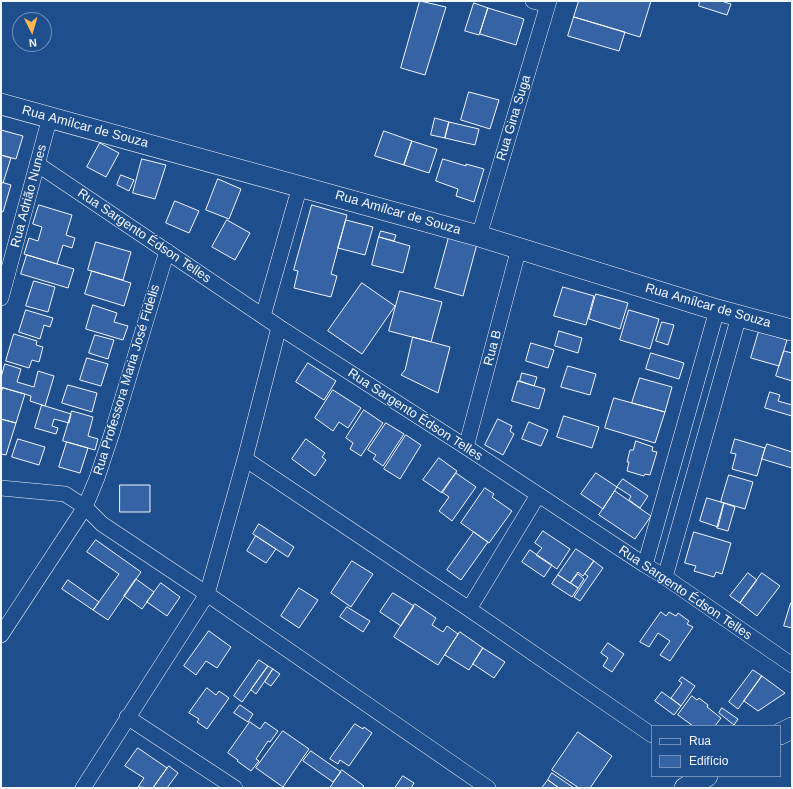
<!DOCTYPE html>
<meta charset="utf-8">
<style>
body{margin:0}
#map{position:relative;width:793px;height:789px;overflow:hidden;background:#1f4e8c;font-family:Arial,sans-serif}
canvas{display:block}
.frame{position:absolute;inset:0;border:2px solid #f2f6ff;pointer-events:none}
.legend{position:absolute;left:651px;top:725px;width:130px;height:52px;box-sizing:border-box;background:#1f4e8c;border:1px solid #7391ba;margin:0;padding:5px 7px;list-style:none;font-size:12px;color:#f2f6ff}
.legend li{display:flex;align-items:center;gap:8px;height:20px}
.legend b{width:20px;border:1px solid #7391ba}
.north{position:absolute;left:12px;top:12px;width:40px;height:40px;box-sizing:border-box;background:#1f4e8c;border:1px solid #7391ba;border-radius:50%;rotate:175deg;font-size:11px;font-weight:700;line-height:16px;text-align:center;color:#f2f6ff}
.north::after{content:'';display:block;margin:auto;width:14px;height:18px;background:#ffb74d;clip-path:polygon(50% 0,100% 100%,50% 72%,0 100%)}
</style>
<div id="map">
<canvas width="793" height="789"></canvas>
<div class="frame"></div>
<ul class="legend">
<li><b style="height:5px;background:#1f4e8c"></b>Rua</li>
<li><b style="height:11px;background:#3563a3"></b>Edifício</li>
</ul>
<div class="north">N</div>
</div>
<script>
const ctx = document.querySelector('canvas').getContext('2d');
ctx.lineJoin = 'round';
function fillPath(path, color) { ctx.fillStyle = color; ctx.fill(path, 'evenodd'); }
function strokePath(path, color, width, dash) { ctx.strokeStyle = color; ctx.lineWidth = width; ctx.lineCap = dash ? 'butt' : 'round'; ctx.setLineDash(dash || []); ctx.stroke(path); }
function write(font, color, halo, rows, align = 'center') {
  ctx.font = font + ' Arial,sans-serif'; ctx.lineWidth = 3; ctx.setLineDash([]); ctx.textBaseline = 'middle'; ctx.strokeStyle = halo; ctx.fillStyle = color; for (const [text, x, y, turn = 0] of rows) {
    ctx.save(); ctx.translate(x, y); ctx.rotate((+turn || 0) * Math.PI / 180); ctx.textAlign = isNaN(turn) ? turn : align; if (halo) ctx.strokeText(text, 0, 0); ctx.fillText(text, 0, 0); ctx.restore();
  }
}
const building = new Path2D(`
 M420 1 446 7 425 75 401 68Z
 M579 1H651L640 37 574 17Z
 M700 1H721L731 4 727 15 699 6Z
 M474 3 488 8 479 35 465 31Z
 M488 8 524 19 516 45 480 34Z
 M574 17 625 32 619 51 568 36Z
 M469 92 499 100 490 129 461 120Z
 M435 118 449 122 445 138 431 135Z
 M449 122 479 129 475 145 445 138Z
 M1 130 23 136 16 159 1 155Z
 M384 131 412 141 404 165 375 156Z
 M412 141 437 149 429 173 404 165Z
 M100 143 119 153 106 177 87 167Z
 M1 155 11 158 3 183 1 182Z
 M142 159 166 165 155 199 133 193Z
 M443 159 466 166V164L484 169 474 202 456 196 458 189 436 181Z
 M121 175 134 180 129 191 117 185Z
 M218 179 241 189 229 219 206 210Z
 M1 182 11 185 3 212 1 211Z
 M175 201 199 211 189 233 166 223Z
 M39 205 72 215 66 235 75 238 72 248 63 245 57 264 24 254 29 238 38 241 42 227 33 224Z
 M312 205 347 215 331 274 337 276 331 297 294 288 298 271 294 270Z
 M227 220 250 233 235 260 212 247Z
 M346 220 373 227 365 255 338 248Z
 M381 231 396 235 394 241 379 237Z
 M379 237 410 246 403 273 372 265Z
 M449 237 477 244 463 296 435 288Z
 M96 242 131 252 123 280 88 270Z
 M27 255 74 269 68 288 21 274Z
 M92 271 131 283 124 306 85 294Z
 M34 281 55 287 48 312 26 306Z
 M362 283 395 306 362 354 328 331Z
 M563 287 594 296 586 325 554 316Z
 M400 291 442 302 431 342 389 331Z
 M596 294 628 303 620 329 589 319Z
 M93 305 117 313 114 322 128 326 123 340 86 329Z
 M26 310 53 318 50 327 44 325 40 339 19 332Z
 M629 310 659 319 650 349 620 340Z
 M662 322 674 325 668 345 656 341Z
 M559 331 582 338 578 353 555 346Z
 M759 331 787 340 779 366 751 358Z
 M14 334 37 341 36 345 43 347 39 362 32 360 29 368 6 361Z
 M95 335 114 340 108 359 89 353Z
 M413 337 450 347 438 393 401 375 405 370Z
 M531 343 554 350 548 368 526 361Z
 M784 351 792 353V381L776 376Z
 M651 353 684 363 679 379 646 369Z
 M87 358 108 364 101 386 80 380Z
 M308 363 336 381 324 400 296 382Z
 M5 364 21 369 17 382 34 387 38 371 54 376 45 406 30 401 31 396 1 387V378Z
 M568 366 596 374 590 395 561 387Z
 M522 373 537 377 534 386 520 381Z
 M640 378 672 387 665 412 632 403Z
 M518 381 545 389 539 409 512 401Z
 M68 385 97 393 92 412 62 403Z
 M3 388 25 394 16 423 1 419V393Z
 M333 390 361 408 348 428 339 422 333 431 315 418Z
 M770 392 780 395 778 401 792 405V416L765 408Z
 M614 398 665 412 655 443 605 428Z
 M42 405 71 414 69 423 54 419 52 426 58 428 56 434 35 428Z
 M364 410 383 423 361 456 350 449 353 443 346 438Z
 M72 411 93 417 88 436 98 439 95 450 63 441Z
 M564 416 599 427 592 448 557 437Z
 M1 419 16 423 6 455 1 454Z
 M498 419 512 426 510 431 514 434 503 455 485 445Z
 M529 422 548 430 541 446 522 439Z
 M386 423 404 434 383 466 373 459 376 455 368 450Z
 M406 435 421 445 400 479 384 469Z
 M18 439 45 447 39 465 12 457Z
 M306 439 325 453 322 457 326 460 315 476 292 459Z
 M735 439 765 448 757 476 732 469 736 454 731 453Z
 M636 441 653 447 652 451 657 452 650 475 645 474 644 476 627 471 629 462H627L630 450H633Z
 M67 442 88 448 80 473 59 467Z
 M767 444 792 452V468L762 459Z
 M439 458 457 471 442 493 423 480Z
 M456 473 476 487 452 521 439 511 449 497 442 492Z
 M596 473 617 487 603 509 581 494Z
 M729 475 753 482 745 509 721 502Z
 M623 479 648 496 640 508 629 500 631 496 617 487Z
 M120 485H150V512H120Z
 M485 488 494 494 492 497 512 511 489 543 461 523Z
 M615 491 651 516 635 539 599 515Z
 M707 498 724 503 718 527 700 521Z
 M724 503 735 507 728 531 717 528Z
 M259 524 294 547 288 557 253 534Z
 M543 531 570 549 557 569 536 555 542 548 535 543Z
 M474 532 488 542 461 580 447 570Z
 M694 532 731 543 722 574 716 572 714 577 694 571 696 566 685 563Z
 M256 536 276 549 266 563 247 551Z
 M96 540 141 572 108 620 93 610 119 574 87 552Z
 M576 549 594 561 583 576 578 572 570 583 558 575Z
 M530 550 552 565 544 577 522 562Z
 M352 561 373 574 351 607 331 593Z
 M594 561 603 568 580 601 574 597 588 576 585 574Z
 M748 573 757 580 740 603 730 596Z
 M762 573 780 586 757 616 740 603Z
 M578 574 584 579 578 588 571 583Z
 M558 575 578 588 572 597 552 584Z
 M136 579 154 592 142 609 124 596Z
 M68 580 99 602 93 610 62 589Z
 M161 583 180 597 167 616 147 602Z
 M299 588 318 600 299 628 281 616Z
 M393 593 414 606 401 626 380 612Z
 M791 603H792V628L784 626Z
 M415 604 436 618 432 625 443 632 447 626 458 634 438 665 394 637Z
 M347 607 370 621 363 632 340 617Z
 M661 612 666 616 669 612 676 616 678 613 689 621 687 624 693 627 670 661 660 655 670 641 658 633 649 647 640 642Z
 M209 631 231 647 217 668 206 661 196 675 184 666Z
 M460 632 483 648 469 670 445 655Z
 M608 643 624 654 612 672 603 666 608 658 601 653Z
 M483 648 505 662 494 678 473 664Z
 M259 660 268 666 242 702 234 696Z
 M268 666 273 669 256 694 251 690Z
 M273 669 280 674 271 686 265 682Z
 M753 670 762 676 738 709 729 702Z
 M762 676 785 693 758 711 744 701Z
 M682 677 695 686 681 706 671 698 682 683 679 681Z
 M207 688 216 695 219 691 229 698 207 729 197 722 199 719 189 713Z
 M662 692 681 706 674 715 655 701Z
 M692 696 697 700 699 698 708 705 707 707 721 718 715 726H693L678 715Z
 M240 705 253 714 248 722 234 713Z
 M722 708 738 719 734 725 719 713Z
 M250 722 260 729 265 722 278 731 270 742 268 741 256 759 259 761 251 771 237 761 238 760 228 753Z
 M355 724 363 729 364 727 372 733 349 766 340 760 338 764 330 759Z
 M283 731 309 749 283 787 256 768Z
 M578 732 612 756 590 788H579L552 770Z
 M138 748 167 768 153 788 138 787 144 778 125 766Z
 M311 751 341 772 333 782 303 761Z
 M169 766 178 773 167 788H153Z
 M342 770 364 786 362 788H330Z
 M552 773 574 788H559L548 780Z
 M403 776 414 783 411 788H395Z
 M548 780 559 788H542Z`);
fillPath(building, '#3563a3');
strokePath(building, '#f2f6ff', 1);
const street = new Path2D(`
 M533 1 548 5
 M37 164 279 327 466 447 645 565 665 577 792 665
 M479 236 549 1
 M1 298 50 117
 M263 316 300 186
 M466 447 519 248
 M245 459 469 609 652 735
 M1 488 65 494 85 507 102 524 207 594 488 788
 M645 565 717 310
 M665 577 739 316
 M469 609 538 495
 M1 635 85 507 97 478 112 433 167 251
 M127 717 235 788
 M83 788 207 594 245 459 279 327`);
const secondary = new Path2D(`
 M1 104 479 236 717 310 792 330
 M780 734 792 728
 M685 788 707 776`);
strokePath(street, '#f2f6ff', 16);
strokePath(secondary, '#f2f6ff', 22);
strokePath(street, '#1f4e8c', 15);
strokePath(secondary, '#1f4e8c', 21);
write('13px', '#f2f6ff', '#1f4e8c', [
 ["Rua Gina Suga",514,118,-73],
 ["Rua Amílcar de Souza",85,127,15],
 ["Rua Adrião Nunes",29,196,-75],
 ["Rua Amílcar de Souza",398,213,16],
 ["Rua Sargento Édson Telles",144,236,34],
 ["Rua Amílcar de Souza",708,306,16],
 ["Rua B",493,348,-75],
 ["Rua Professora Maria José Fidelis",127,380,-73],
 ["Rua Sargento Édson Telles",415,415,33],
 ["Rua Sargento Édson Telles",685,593,34]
]);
</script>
